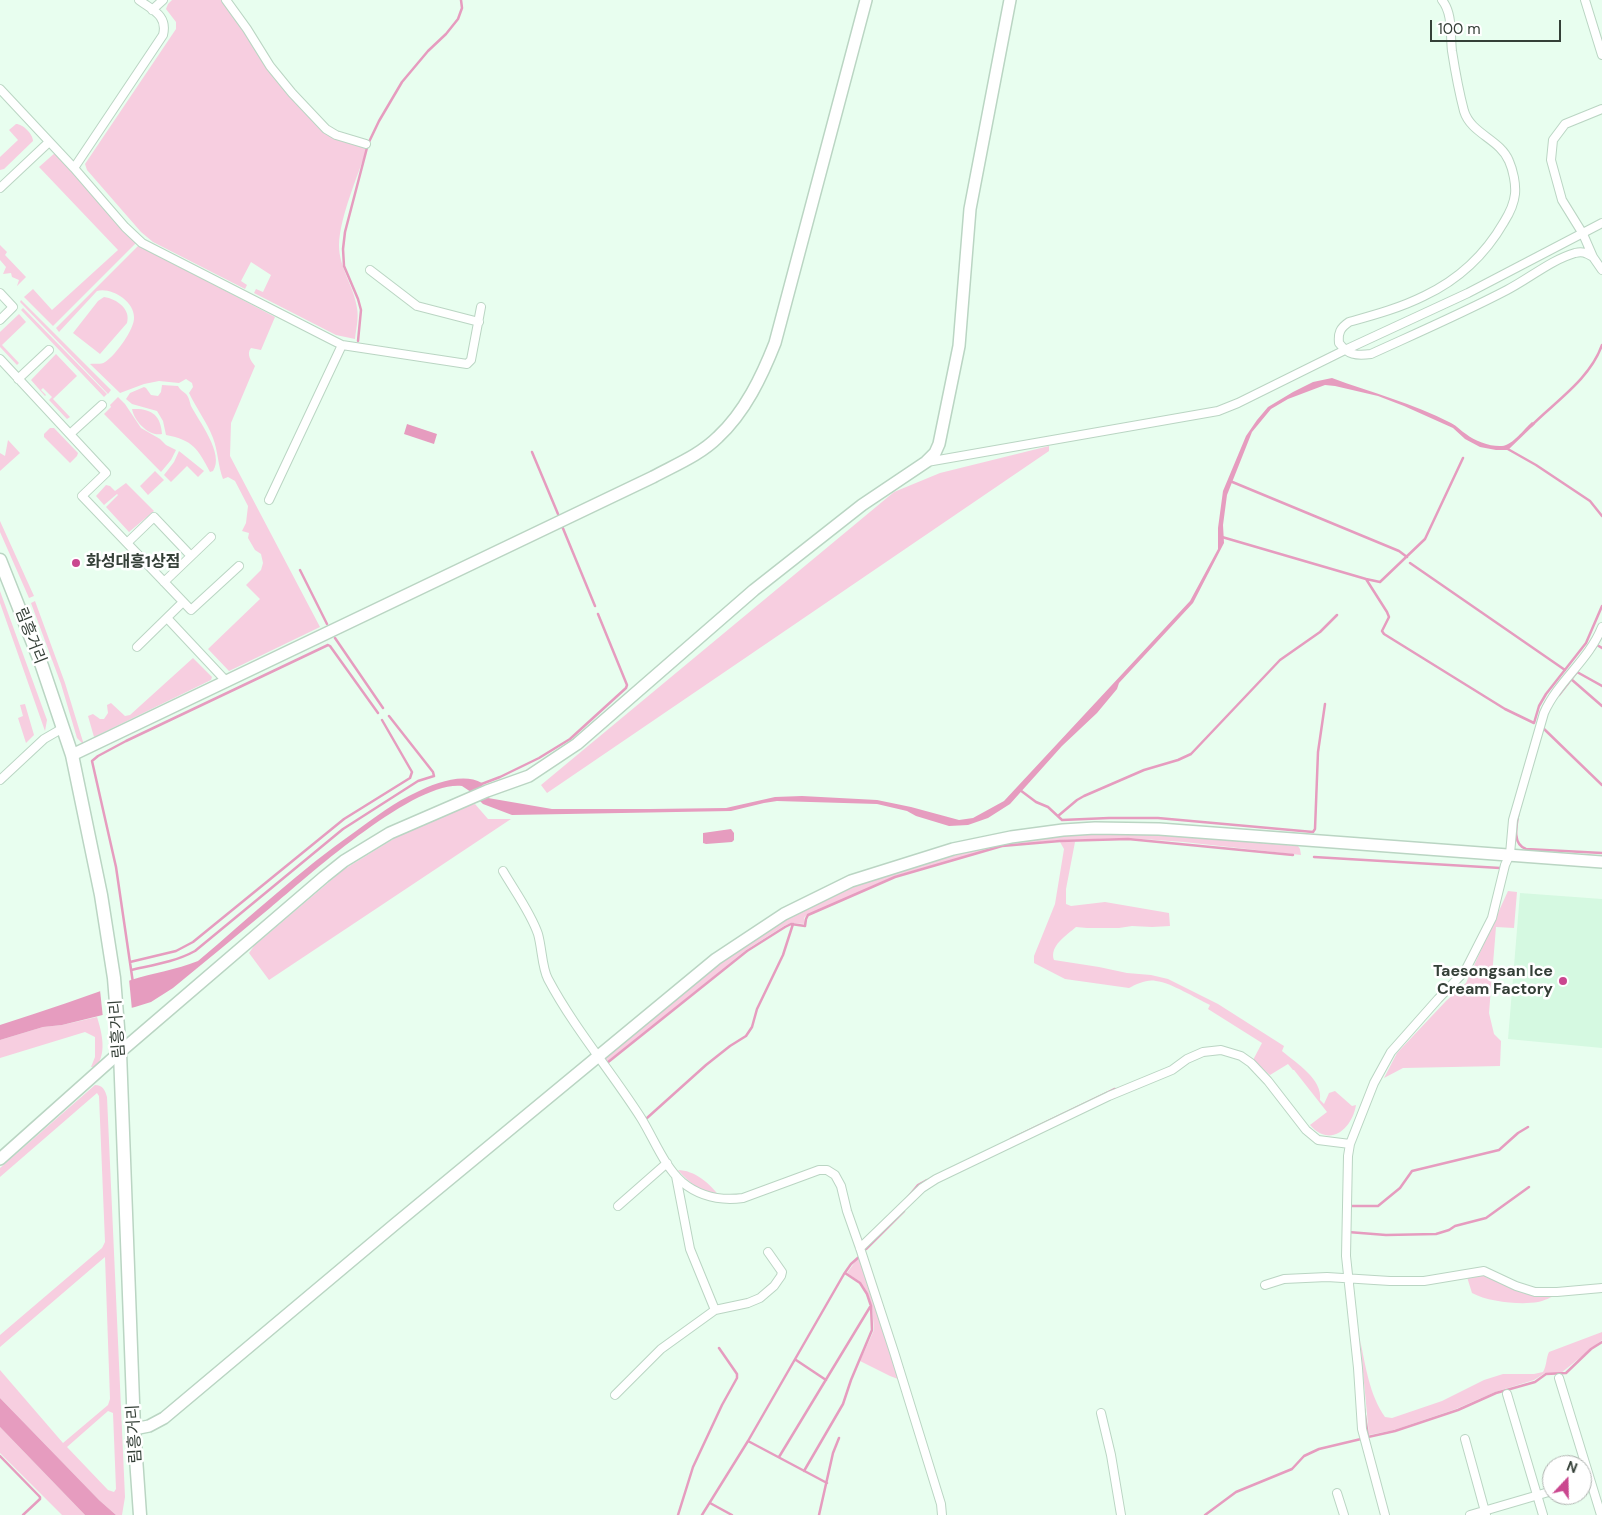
<!DOCTYPE html>
<meta charset="utf-8">
<style>
body{margin:0}
#map{position:relative;width:1602px;height:1515px;overflow:hidden;background:#e8feef;font-family:"DM Sans",sans-serif}
canvas{display:block}
.north{position:absolute;left:1542px;top:1455px;width:50px;height:50px;box-sizing:border-box;background:#fff;border:1px solid #aeb3af;border-radius:50%;rotate:21deg;font-size:14px;font-weight:700;line-height:20px;text-align:center;color:#354038}
.north::after{content:'';display:block;margin:auto;width:18px;height:22px;background:#ca478f;clip-path:polygon(50% 0,100% 100%,50% 72%,0 100%)}
.scale{position:absolute;left:1430px;top:20px;width:131px;height:22px;box-sizing:border-box;border:2px solid #354038;border-top:0;padding-left:6px;font-size:15px;line-height:18px;white-space:nowrap;color:#354038;-webkit-text-stroke:4px #fff;paint-order:stroke}
</style>
<div id="map">
<canvas width="1602" height="1515"></canvas>
<div class="north">N</div>
<div class="scale">100 m</div>
</div>
<script>
const ctx = document.querySelector('canvas').getContext('2d');
ctx.lineJoin = 'round';
function fillPath(path, color) { ctx.fillStyle = color; ctx.fill(path, 'evenodd'); }
function strokePath(path, color, width, dash) { ctx.strokeStyle = color; ctx.lineWidth = width; ctx.lineCap = dash ? 'butt' : 'round'; ctx.setLineDash(dash || []); ctx.stroke(path); }
function write(font, color, halo, rows, align = 'center') {
  ctx.font = font + ' "DM Sans","Noto Sans KR",sans-serif'; ctx.lineWidth = 5; ctx.setLineDash([]); ctx.textBaseline = 'middle'; ctx.strokeStyle = halo; ctx.fillStyle = color; for (const [text, x, y, turn = 0] of rows) {
    ctx.save(); ctx.translate(x, y); ctx.rotate((+turn || 0) * Math.PI / 180); ctx.textAlign = isNaN(turn) ? turn : align; if (halo) ctx.strokeText(text, 0, 0); ctx.fillText(text, 0, 0); ctx.restore();
  }
}
fillPath(new Path2D(`
 M1520 893 1602 899V1048L1508 1039Z`), '#d5f9e1');
fillPath(new Path2D(`
 M172 0H222L246 33 268 69 335 138 367 148C358 176 340 216 339 245 339 268 354 286 357 308 359 318 356 329 355 339L336 335 254 293 256 289 263 292 271 275 251 262 241 281 247 285 245 289 153 242 141 232 87 170 85 164 176 29V22L166 9 168 4Z
 M16 124C23 124 33 134 33 141L4 169 0 170V157L18 140 9 130Z
 M56 152 137 242 53 326 24 297 33 289 52 310 118 250 39 167Z
 M140 244 146 249 275 317 261 350 251 348C246 354 251 361 255 366L231 423 230 456 320 627 229 671 208 649 260 599 246 585 261 570 263 563 261 554 255 550 248 538 249 533 242 531 246 523 248 506 235 481 228 477 223 479C218 466 218 451 213 438 207 422 196 408 189 393L193 387 192 383 186 379 179 383 159 381 144 384 120 393 90 364C95 363 101 365 105 362 115 356 135 329 134 317 134 301 111 287 97 291L59 332 56 328Z
 M0 245 7 252 5 255 26 277 17 286 19 280 12 277 11 273 3 274 6 267 0 260Z
 M104 297C117 299 131 309 127 323L100 354 73 333 98 301Z
 M21 300 111 390 108 394 20 302Z
 M23 308 107 394 104 397 21 310Z
 M19 314 26 322 2 345 19 363 17 365 0 347V332Z
 M56 354 77 376 53 399 70 417 67 419 49 400 52 397 43 388 41 390 46 395 45 396 31 380Z
 M162 385 178 386C181 391 183 391 186 394 189 397 190 403 191 406 198 420 225 454 213 471L210 472C198 449 193 440 166 435L163 421 157 411 132 404 126 399 130 393 144 387 146 388 151 395 158 396 161 392Z
 M118 397 125 404 141 428 160 439 166 445 176 450 171 460 161 472 104 414 111 407 110 405Z
 M132 409C151 408 161 415 162 434 149 437 134 421 132 409Z
 M50 428H54L78 453 77 456 70 463 44 437V434Z
 M8 440 20 453 0 471V453L5 456Z
 M1049 446V451L547 793 541 785 894 492 940 473Z
 M179 451 204 471 198 477 187 466 171 482 164 475 174 462Z
 M155 471 164 480 148 495 140 486Z
 M126 483 154 511 129 532 106 507 118 495 117 494 104 505 96 496 106 485 110 486 115 491Z
 M0 521 34 596 29 598 0 532Z
 M0 591 47 720 45 731 0 603Z
 M35 601 65 683 84 745 77 738 61 684 31 603Z
 M193 658 212 677 211 680 94 737 88 716 93 714 100 719H104L108 713 107 705 111 703 125 716 130 715Z
 M25 704 34 735 26 743 18 718 23 716 20 705Z
 M475 804 488 819H511L269 980 249 953 254 946 343 870 395 838 460 808Z
 M1139 833 1298 846 1300 849 1301 855 1184 842 1128 838 1060 840 1002 846 895 876 807 915 804 918 805 924 791 923 784 926 746 950 607 1063 603 1058C653 1017 701 974 754 938 766 931 777 922 789 915 860 878 939 853 1018 840 1058 834 1099 834 1139 833Z
 M1060 842H1075L1066 889V904L1071 906 1105 902 1169 913 1170 926 1152 927 1132 926 1119 928H1087L1076 927C1067 935 1049 946 1054 960L1099 967 1127 973 1151 975 1168 979 1218 1004 1284 1046 1282 1051C1296 1063 1323 1079 1320 1100L1324 1104 1329 1093 1335 1091 1352 1106 1356 1105C1352 1129 1330 1148 1310 1125L1327 1112 1294 1070H1293L1288 1064 1270 1075 1253 1060 1262 1043 1208 1009 1210 1005C1195 998 1172 983 1156 981 1147 979 1137 984 1129 988L1065 979 1034 963V956L1055 904 1064 849Z
 M1508 891 1517 892 1514 928 1496 927 1489 1013 1494 1034 1501 1041 1500 1066 1403 1068 1384 1078 1397 1053 1446 1001 1466 983Z
 M97 1017C102 1033 107 1053 96 1067H91L95 1057V1037L85 1032 0 1058V1040L43 1027 62 1025Z
 M95 1085C103 1085 105 1090 107 1097L125 1497 122 1515H116L99 1500 0 1398V1370L63 1443 108 1405 110 1399 105 1257 0 1347V1335L102 1248 105 1242 99 1096 97 1093 0 1177V1168ZM108 1411 113 1413 116 1489 114 1492 108 1490 67 1447Z
 M678 1170C694 1170 711 1184 719 1196 702 1192 689 1183 678 1170Z
 M861 1258 898 1379 890 1376 860 1361 874 1330 872 1306 868 1294 861 1283 847 1273 857 1259Z
 M1484 1273 1557 1295C1551 1297 1544 1301 1538 1302 1521 1305 1488 1302 1472 1293L1467 1277Z
 M1602 1332V1340L1561 1373H1545L1534 1380 1495 1392 1456 1409 1394 1430 1369 1435 1360 1340C1366 1367 1369 1394 1385 1417L1392 1418 1442 1401 1484 1380 1503 1374H1534L1543 1372C1547 1365 1546 1358 1549 1352Z
 M0 1427 85 1515H62L0 1453Z`), '#f7cee0');
fillPath(new Path2D(`
 M1332 378C1372 393 1413 403 1451 423 1457 426 1461 431 1466 434 1475 441 1491 447 1502 446 1513 445 1524 429 1532 422L1535 424 1508 450H1496L1480 447 1465 439 1453 428 1404 406 1378 396 1335 386 1325 385 1288 399 1271 409 1252 432 1227 495 1223 525 1224 543 1193 603 1119 683 1117 689 1097 713 1062 746 1010 804 988 818 968 825 949 826 916 816 907 811 877 804 777 801 764 803 731 811 512 815 483 804 471 792 462 786C414 780 307 877 270 908 237 935 205 962 173 988L151 1002 135 1007 62 1025 43 1027 0 1040V1025C44 1011 88 996 131 980 153 973 176 970 198 961 250 917 300 870 356 831 375 817 395 802 417 792 434 783 464 772 482 783L483 792 488 798 552 809H650L726 808 775 797 802 796 877 800 911 807 959 820 973 818 1004 801 1190 601 1218 549V528L1223 491 1246 436 1257 420 1268 407 1293 392 1313 382Z
 M407 424 437 434 434 444 404 434Z
 M731 829 734 833V840L732 842 706 844 703 843V833Z
 M0 1398 99 1500 116 1515H85L0 1427Z`), '#e69cbf');
fillPath(new Path2D(`
 M129 979 132 1010 103 1018 100 990Z`), '#e8feef');
strokePath(new Path2D(`
 M358 341 361 310 358 299 344 266 343 249 345 232 368 144 379 121 402 82 428 51 446 34 458 19 462 8 461 0
 M1531 426C1556 401 1590 379 1602 345
 M1506 448 1536 465 1590 501 1602 516
 M532 452 558 514
 M1230 481 1399 551 1407 557
 M562 526 595 606
 M1222 537 1366 579 1387 612 1389 617 1382 631 1384 634 1505 709 1534 723 1539 706 1546 694 1586 643 1602 606
 M1410 563 1565 670
 M300 570 327 624
 M1366 579 1380 582 1425 539 1463 458
 M335 638 383 708
 M1597 645 1602 648
 M1588 657 1597 645
 M1577 672 1602 686
 M1571 679 1602 706
 M1559 695 1577 672
 M1542 727 1602 785
 M479 785 500 777 539 758 570 739 626 688 627 685 598 614
 M1020 790 1036 802 1048 807 1062 820 1109 818H1158L1313 832 1315 829 1318 752 1325 704
 M1519 810C1517 823 1511 844 1526 849L1602 853
 M1058 816 1077 800 1084 796 1144 770 1178 760 1191 754 1280 660 1320 632 1337 615
 M1314 857 1500 868
 M130 962 176 951 193 942 344 819 410 778 412 772 382 720
 M131 970C153 965 175 962 195 951L343 829 418 781 434 776 433 772 389 716
 M133 983 116 867 92 761 98 756 126 741 328 645 330 646 378 713
 M607 1063 747 951 785 927 791 924 805 926 806 919 808 915 895 877 1002 846 1060 841 1128 839 1293 855
 M647 1118 706 1065 730 1046 746 1036 752 1027 757 1009 783 955 793 924
 M1011 1139 1115 1089
 M903 1203 918 1185 927 1180
 M1349 1206H1378L1400 1188 1412 1171 1499 1150 1518 1133 1528 1127
 M1348 1232 1386 1235 1436 1234 1449 1230 1455 1226 1486 1218 1529 1187
 M866 1249 904 1211
 M796 1360 826 1380
 M1364 1409 1368 1437 1395 1431 1458 1410 1496 1393 1535 1382 1546 1374 1566 1373 1591 1349 1602 1342
 M748 1441 827 1483
 M0 1456 40 1497V1499L23 1515
 M779 1457 870 1307
 M804 1471 843 1404 851 1380 872 1330 871 1306 867 1294 860 1283 845 1273
 M710 1503 732 1515
 M678 1515 693 1467 722 1405 737 1378V1374L719 1348
 M702 1515 748 1441 844 1274 851 1264 860 1256
 M819 1515 833 1453 839 1438
 M1205 1515 1236 1492 1292 1469 1304 1456 1319 1449 1361 1439`), '#e69cbf', 2.5);
const street = new Path2D(`
 M226 0 247 29 270 66 292 93 326 129 336 135 366 144
 M1442 0C1453 14 1450 34 1452 51 1455 70 1459 92 1464 111 1471 134 1500 139 1509 161 1513 170 1516 184 1515 194 1514 204 1509 214 1504 222 1485 255 1458 280 1424 296 1400 308 1374 315 1349 322 1340 328 1338 333 1339 343 1348 355 1356 356 1371 354 1417 333 1463 313 1507 290 1530 278 1551 260 1575 253 1583 251 1586 253 1593 257
 M1585 0 1602 55
 M152 10 163 0
 M0 89 74 168 125 227 142 243 332 340 342 345 467 364 471 360 481 307
 M1602 109 1565 124 1553 140 1551 160 1562 200 1583 234 1593 257 1602 270
 M74 168 163 35C168 15 152 10 139 0
 M0 188 49 142
 M370 270 417 306 479 322
 M0 293 13 307 0 320
 M0 359 106 473 82 496 191 610 239 566
 M18 379 49 350
 M70 434 102 405
 M927 462 1218 411 1238 403 1345 350 1468 293 1602 223
 M269 500 342 345
 M127 543 154 517 191 556
 M164 582 211 537
 M167 618 227 682
 M137 647 183 602
 M0 780 44 739 63 728
 M503 871C514 890 531 913 538 934 542 948 542 968 548 979 574 1028 611 1071 641 1118 654 1139 664 1166 682 1182 700 1197 720 1201 743 1198L819 1170H827L835 1175 841 1186 847 1211 860 1248 894 1352 941 1504 942 1515
 M676 1176 690 1249 715 1310
 M618 1206 667 1163
 M860 1248 922 1188 936 1179 1109 1096 1172 1070 1187 1059 1203 1052 1221 1050 1241 1056 1251 1063 1268 1081 1306 1130 1318 1140 1350 1144
 M1265 1285 1284 1279 1327 1277 1390 1281H1424L1484 1271 1516 1286 1535 1292H1557L1602 1288
 M1559 1378 1601 1515
 M1507 1394 1543 1515
 M615 1395 661 1349 715 1310 748 1303 760 1298 774 1286 781 1276 782 1272 768 1252
 M1101 1413 1111 1455 1121 1515
 M1465 1439 1486 1515
 M1337 1493 1344 1515
 M1385 1515 1362 1429 1358 1368 1346 1256 1348 1156 1350 1144 1374 1083 1391 1052 1438 999 1465 971 1492 918 1505 865 1510 854 1513 820 1544 713C1558 681 1589 660 1602 627
 M1470 1515 1552 1491`);
const secondary = new Path2D(`
 M72 755 653 477C675 465 700 455 718 437 745 412 762 376 775 343L866 0
 M0 1159 120 1052 324 877 344 861 390 833 487 791 529 776 577 744 754 590 862 505 926 462 935 453 939 444 959 346 970 209 1010 0
 M134 1429 149 1426 164 1418 394 1225 716 959 784 914 851 881 953 849 1011 837 1063 830 1095 828 1159 829 1602 862`);
const primary = new Path2D(`
 M0 560 42 666 72 755 101 895 114 978 120 1052 134 1429 140 1515`);
strokePath(street, '#bad5c3', 10);
strokePath(secondary, '#bad5c3', 14);
strokePath(primary, '#bad5c3', 15);
strokePath(street, '#fff', 8);
strokePath(secondary, '#fff', 11);
strokePath(primary, '#fff', 12);
for (const [x, y, r, color] of [
 [76,563,5,"#ca478f"],
 [1563,981,5,"#ca478f"]
]) { const dot = new Path2D(); dot.arc(x, y, r, 0, 2 * Math.PI); ctx.fillStyle = color; ctx.fill(dot); strokePath(dot, '#fff', 2); }
write('bold 16px', '#354038', '#fff', [
 ["화성대흥1상점",86,563],
 ["Taesongsan Ice",1553,972,"right"],
 ["Cream Factory",1553,990,"right"]
], 'left');
write('16px', '#354038', '#fff', [
 ["림흥거리",30,636,69],
 ["림흥거리",118,1029,-94],
 ["림흥거리",135,1434,-93]
]);
</script>
